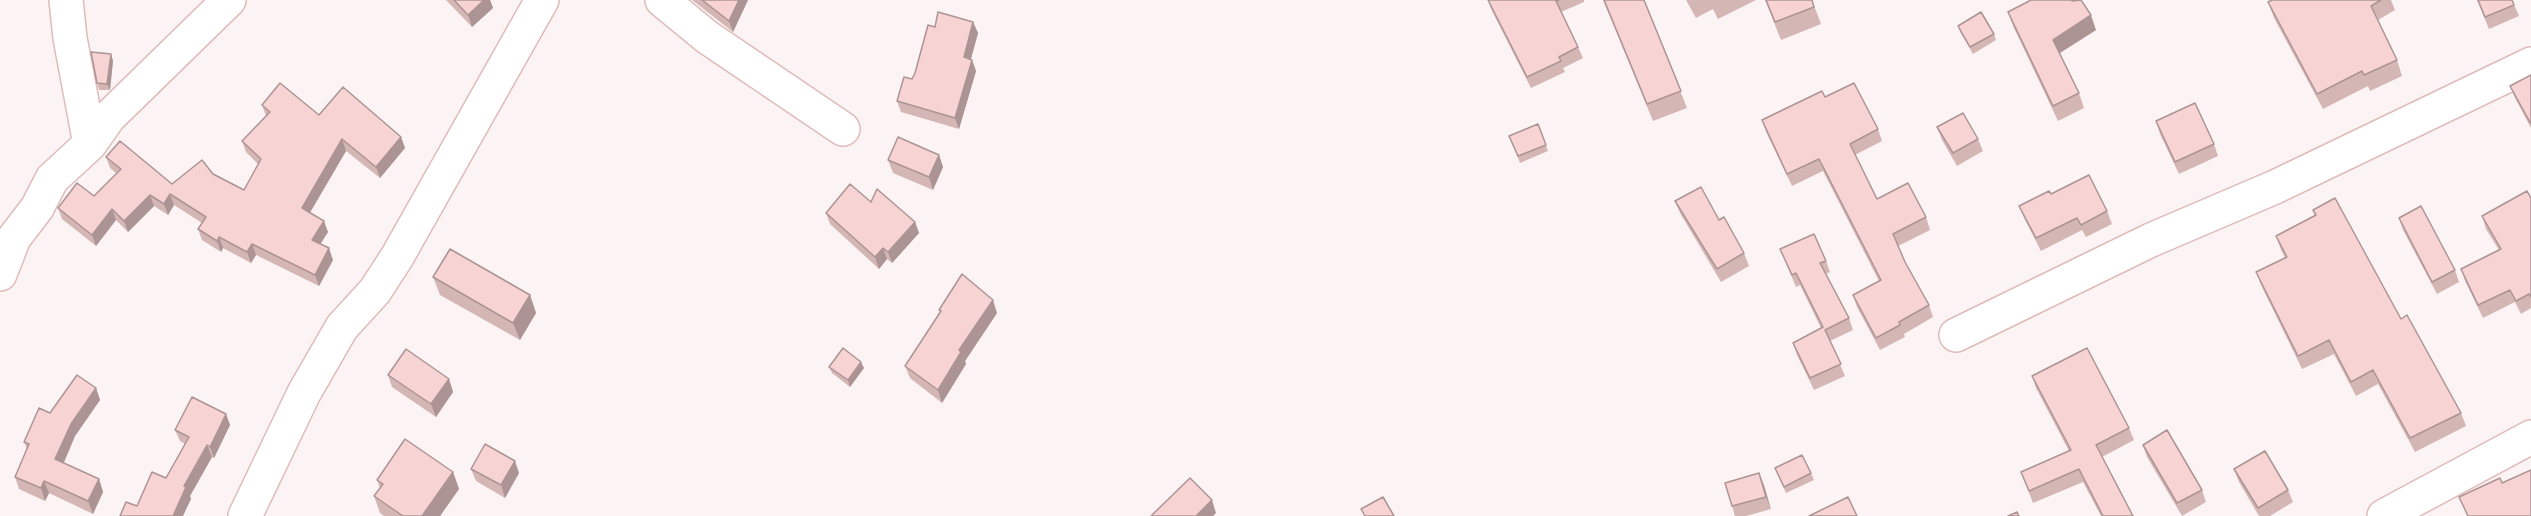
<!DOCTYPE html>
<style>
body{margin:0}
canvas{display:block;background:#fcf4f4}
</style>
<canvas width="2531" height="516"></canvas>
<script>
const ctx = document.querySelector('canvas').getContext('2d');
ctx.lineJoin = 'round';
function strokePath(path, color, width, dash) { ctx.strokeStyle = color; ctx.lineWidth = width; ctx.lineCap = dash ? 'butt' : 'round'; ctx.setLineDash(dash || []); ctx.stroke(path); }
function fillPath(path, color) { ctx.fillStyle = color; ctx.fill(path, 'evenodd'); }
const minor = new Path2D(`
 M66 0 70 38 90 144
 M662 0 707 37 843 129
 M0 274 14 238 37 208 52 179 90 144 109 117 229 0
 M1956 335 2151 240 2275 187 2531 64
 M245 516 304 393 342 327 375 291 397 257 542 0
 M2384 516 2531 437`);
strokePath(minor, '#dfbbb9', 36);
strokePath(minor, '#fff', 33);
fillPath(new Path2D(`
 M446 0H490L493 8 472 27Z
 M692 0H748L733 32Z
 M1488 0H1584V2L1561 12 1578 47 1583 58 1563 68 1565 72 1531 88 1492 11Z
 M1603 0H1644L1687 108 1653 121Z
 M1686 0H1756L1718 19 1713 9 1696 18Z
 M1765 0H1812L1821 24 1781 40Z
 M2272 0H2391L2395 10 2378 20 2397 60 2402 76 2370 91 2368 86 2323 109 2274 18 2268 2Z
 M2477 0H2512L2519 16 2489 29Z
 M2008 12 2096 30 2060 53 2079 93 2084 108 2058 121 2013 26Z
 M973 22 978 33 971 59 972 60 976 71 959 129 901 112 897 101 912 79 935 27Z
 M1958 26 1994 34 1996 40 1973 54 1960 32Z
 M111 54 113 61 110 90H99L97 83Z
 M2531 75V128L2515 98 2510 86Z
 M1825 97 1878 129 1882 141 1855 155 1877 199 1926 217 1930 230 1898 246 1905 262 1929 305 1933 317 1904 334 1905 337 1880 350 1857 307 1853 295 1879 281 1823 171 1792 186 1766 132 1762 120Z
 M262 105 319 115 401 137 405 148 380 178 346 151 310 213 328 232 320 244 333 260 319 286 256 255 251 263 223 248 221 252 202 240 198 229 202 223 174 205 168 215 154 206 128 232 116 220 96 246 62 219 58 208 94 196 117 174 110 168 106 157 172 184 213 174 244 190 258 164 246 152 242 141 266 116Z
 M2156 121 2214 144 2218 156 2179 174 2160 134Z
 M1538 124 1548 151 1520 163 1509 136Z
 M1937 127 1978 139 1983 151 1957 166 1942 140Z
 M939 155 943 167 933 190 893 173 888 160Z
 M2051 194 2107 211 2112 224 2086 237 2082 230 2041 251 2024 218 2019 206Z
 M2531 198V308L2521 314 2515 302 2483 318 2465 281 2461 269 2499 250 2486 229 2482 216Z
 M1675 201 1719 220 1744 253 1749 266 1721 282 1680 213Z
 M871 202 915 222 919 233 892 263 887 259 879 269 830 224 826 213Z
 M2313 210 2401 319 2461 413 2466 426 2415 452 2378 384 2356 396 2334 354 2302 369 2261 285 2256 272 2285 258 2281 250 2276 236 2315 216Z
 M2399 218 2455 270 2459 282 2437 294 2403 230Z
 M1780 249 1826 261 1830 272 1826 274 1849 318 1853 330 1830 341 1845 376 1814 390 1797 355 1793 343 1821 328 1800 285 1796 287Z
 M433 277 530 295 536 313 520 340 440 295Z
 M939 310 997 313 965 361 966 364 942 403 910 378 905 366 940 312Z
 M829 367 864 368 850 387 832 373Z
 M388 375 449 379 453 392 436 417 392 387Z
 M2032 376 2129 428 2134 440 2102 457 2133 516H2101L2083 482 2033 503 2021 472 2069 451 2036 388Z
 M96 388 100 400 75 436 64 463 99 479 103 492 93 514 49 493 45 501 19 489 15 477 27 449 24 442 50 413Z
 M226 414 230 425 214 458 212 457 190 496 191 499 120 516 137 506 166 478 185 444 180 441 175 430Z
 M2143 445 2202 490 2206 502 2182 516 2147 457Z
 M1775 468 1811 473 1814 480 1786 493Z
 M471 469 519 473 505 498 476 481Z
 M2234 469 2288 490 2293 502 2270 516H2259L2239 482Z
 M453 472 459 489 440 516H384L380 513 374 496 380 488 377 480Z
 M1759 473 1771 509 1746 516H1735L1732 506Z`), '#d4b6b5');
fillPath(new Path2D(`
 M484 0H490L493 8 472 27 468 15Z
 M739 0H748L733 32 729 21Z
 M2091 15 2096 30 2058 54 2053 40Z
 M973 22 978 33 968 69 964 57Z
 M111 54 113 61 110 90 107 84Z
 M972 60 976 71 959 129 955 118Z
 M401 137 405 148 380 178 376 167Z
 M342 139 346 151 306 219 302 208Z
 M939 155 943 167 933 190 929 177Z
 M170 194 174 205 168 215 164 204Z
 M150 195 154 206 128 232 124 221Z
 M112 209 116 220 96 246 92 235Z
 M324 221 328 232 316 251 312 240Z
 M915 222 919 233 892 263 888 252Z
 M219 237 223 248 221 252 217 241Z
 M252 244 256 255 251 263 247 252Z
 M329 248 333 260 319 286 315 275Z
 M883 248 887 259 879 269 875 257Z
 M530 295 536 313 520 340 513 323Z
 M993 300 997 313 965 361 966 364 942 403 938 390 959 350Z
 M861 362 864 368 850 387 848 380Z
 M449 379 453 392 436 417 431 404Z
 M96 388 100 400 75 436 60 471 55 459 71 424Z
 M226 414 230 425 214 458 210 447Z
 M207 445 212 457 190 496 191 499 183 516H173L184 486Z
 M515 461 519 473 505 498 501 485Z
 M453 472 459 489 440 516H422Z
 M1759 473 1764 485 1771 509 1766 497Z
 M99 479 103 492 93 514 88 501Z
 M44 481 49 493 45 501 41 488Z
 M1212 500 1216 513 1213 516H1197V515Z`), '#ad9494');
const building = new Path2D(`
 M454 0H484L468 15Z
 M702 0H739L729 21Z
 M1488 0H1559L1556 1 1578 47 1559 57 1561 61 1527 77Z
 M1604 0H1644L1681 91 1647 104Z
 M1766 0H1812L1814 7 1775 22Z
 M2031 0H2072V1L2081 0 2091 15 2053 40 2079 93 2053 106 2008 12Z
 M2272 0H2381L2371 6 2397 60 2364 75 2362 71 2317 94 2268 2Z
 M2478 0H2512L2514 5 2485 17Z
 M938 12 973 22 964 57 972 60 955 118 897 101 904 77 912 79 915 73 928 25 935 27Z
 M1981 12 1994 34 1970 47 1958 26Z
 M91 52 111 54 107 84 97 83Z
 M2531 75V124L2510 86Z
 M280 83 319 115 343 87 401 137 376 167 342 139 302 208 324 221 312 240 329 248 315 275 252 244 247 252 219 237 217 241 198 229 206 217 170 194 164 204 150 195 124 221 112 209 92 235 58 208 77 183 94 196 121 169 106 157 120 141 172 184 202 160 213 174 244 190 261 159 242 141 270 112 262 105Z
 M1854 83 1878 129 1850 144 1877 199 1908 183 1926 217 1893 234 1905 262 1929 305 1899 322 1900 325 1876 338 1853 295 1881 280 1819 159 1787 174 1762 120 1822 91 1825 97Z
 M2195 103 2214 144 2175 162 2156 121Z
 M1963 113 1978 139 1953 153 1937 127Z
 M1538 124 1546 145 1518 156 1509 136Z
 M898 137 939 155 929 177 888 160Z
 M2089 175 2107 211 2081 225 2077 218 2036 238 2019 206 2049 191 2051 194Z
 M850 184 871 202 877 189 915 222 888 252 883 248 875 257 826 213Z
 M1701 187 1719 220 1724 217 1744 253 1717 269 1675 201Z
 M2527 191 2531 198V297L2529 294 2516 301 2510 290 2478 305 2461 269 2501 249 2482 216Z
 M2335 198 2401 319 2407 315 2461 413 2410 438 2373 370 2351 382 2329 340 2298 356 2256 272 2287 257 2276 236 2316 215 2313 210Z
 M2421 206 2455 270 2432 282 2399 218Z
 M1814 234 1826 261 1820 263 1849 318 1825 330 1841 364 1810 378 1793 343 1823 327 1796 273 1792 275 1780 249Z
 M450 249 530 295 513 323 433 277Z
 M962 274 993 300 959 350 961 352 938 390 905 366 941 311 939 310Z
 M843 348 861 362 848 380 829 367Z
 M2087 348 2129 428 2096 445 2133 516H2103L2079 469 2029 491 2021 472 2071 450 2032 376Z
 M406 349 449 379 431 404 388 375Z
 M77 375 96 388 71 424 55 459 99 479 88 501 44 481 41 488 15 477 29 444 24 442 39 408 50 413Z
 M192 397 226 414 210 447 207 445 184 486 186 487 173 516H120L126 502 137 506 152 472 166 478 189 437 175 430Z
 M2167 430 2202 490 2177 503 2143 445Z
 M405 439 453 472 422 516H403L374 496 383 484 377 480Z
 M485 444 515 461 501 485 471 469Z
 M2265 451 2288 490 2258 508 2234 469Z
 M1802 455 1811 473 1784 487 1775 468Z
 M2531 470V516H2468L2459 497 2500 478 2502 483Z
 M1759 473 1766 497 1732 506 1725 483Z
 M1190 478 1212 500 1197 515V516H1151Z
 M1383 497 1394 516H1365L1361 509Z
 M1848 497 1857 516H1809Z
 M2017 512 2019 516H2008Z`);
fillPath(building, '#f7d4d3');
strokePath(building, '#ad9494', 1.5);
</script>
